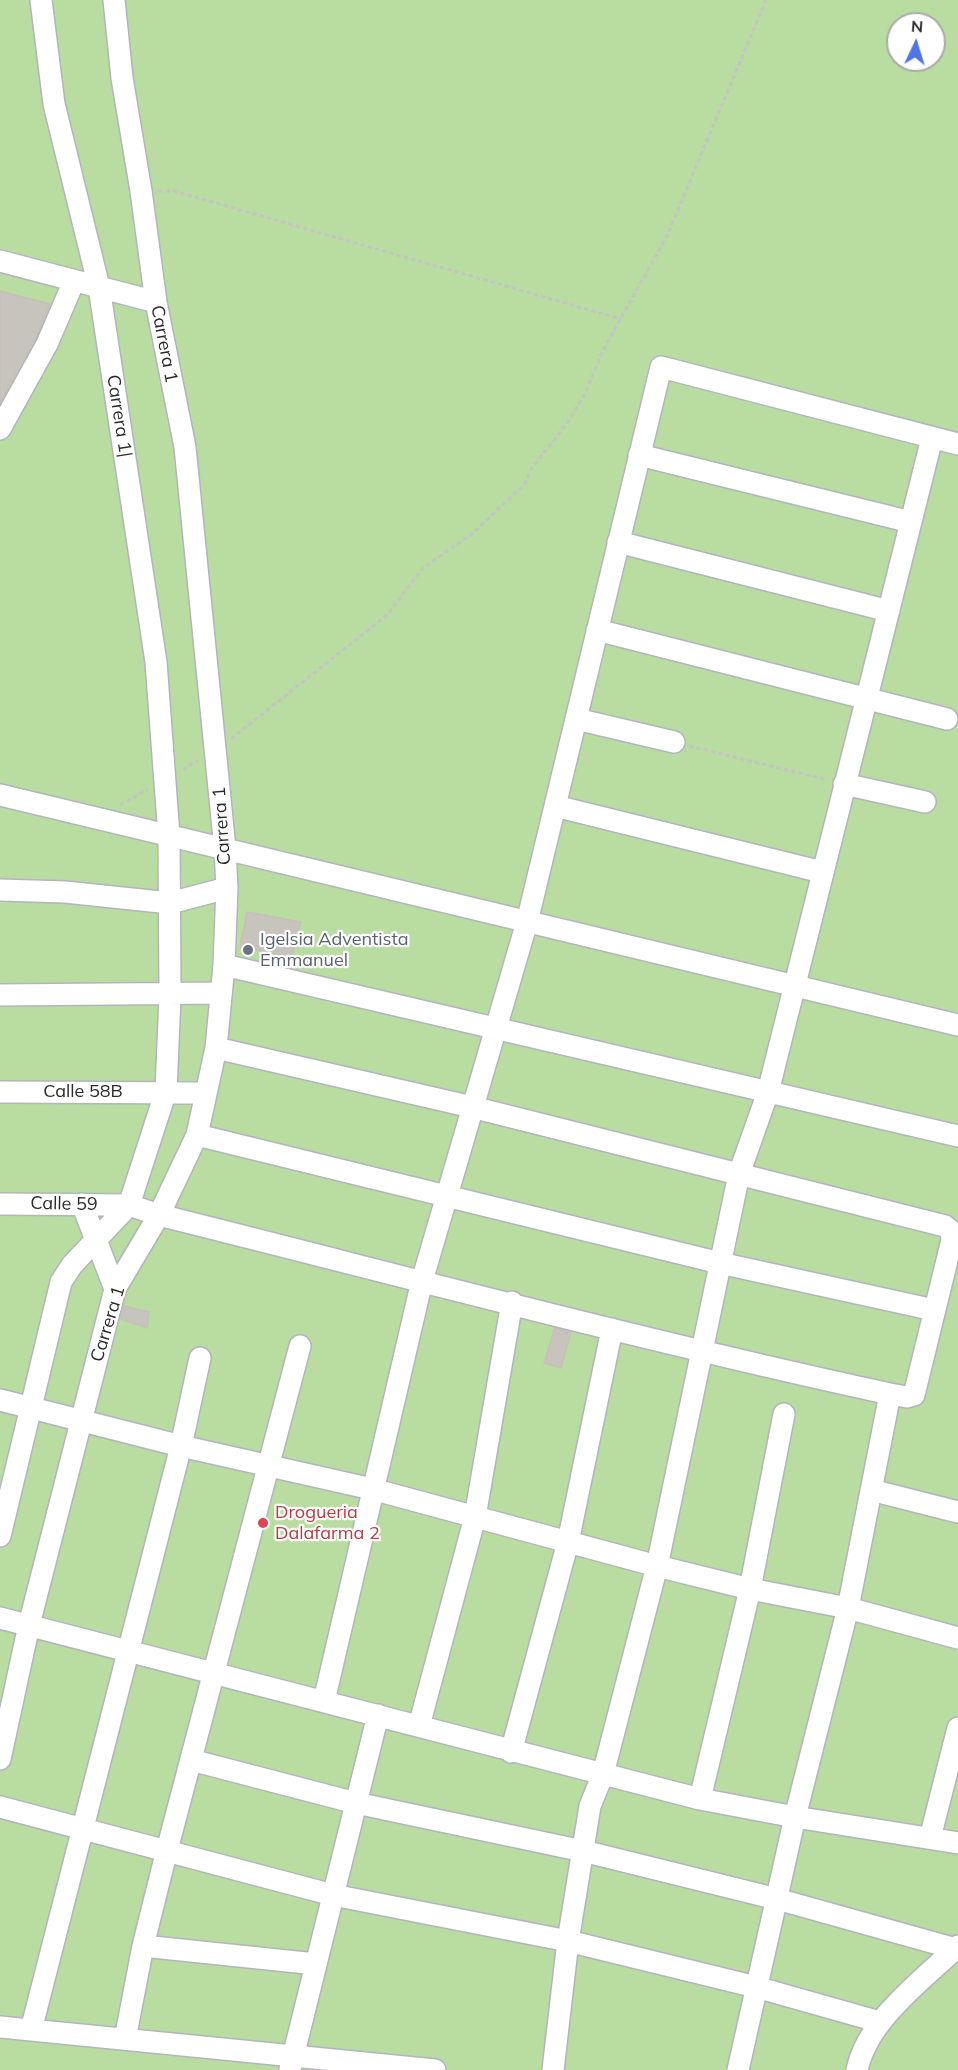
<!DOCTYPE html>
<style>
body{margin:0}
#map{position:relative;width:958px;height:2070px;overflow:hidden;background:#ebe5de;font-family:Mulish,sans-serif}
canvas{display:block}
.north{position:absolute;left:886px;top:12px;width:60px;height:60px;box-sizing:border-box;background:#fff;border:2px solid #aaa;border-radius:50%;rotate:4deg;font-size:16px;font-weight:700;line-height:24px;text-align:center;color:#2b2b2b}
.north::after{content:'';display:block;margin:auto;width:21px;height:27px;background:#4f75e8;clip-path:polygon(50% 0,100% 100%,50% 72%,0 100%)}
</style>
<div id="map">
<canvas width="958" height="2070"></canvas>
<div class="north">N</div>
</div>
<script>
const ctx = document.querySelector('canvas').getContext('2d');
ctx.lineJoin = 'round';
function fillPath(path, color) { ctx.fillStyle = color; ctx.fill(path, 'evenodd'); }
function strokePath(path, color, width, dash) { ctx.strokeStyle = color; ctx.lineWidth = width; ctx.lineCap = dash ? 'butt' : 'round'; ctx.setLineDash(dash || []); ctx.stroke(path); }
function write(font, color, halo, rows, align = 'center') {
  ctx.font = font + ' Mulish,sans-serif'; ctx.lineWidth = 4.5; ctx.setLineDash([]); ctx.textBaseline = 'middle'; ctx.strokeStyle = halo; ctx.fillStyle = color; for (const [text, x, y, turn = 0] of rows) {
    ctx.save(); ctx.translate(x, y); ctx.rotate((+turn || 0) * Math.PI / 180); ctx.textAlign = isNaN(turn) ? turn : align; if (halo) ctx.strokeText(text, 0, 0); ctx.fillText(text, 0, 0); ctx.restore();
  }
}
fillPath(new Path2D(`
 M0 0H958V2070H0ZM898 24H934V60H898Z`), '#b9dca0');
const building = new Path2D(`
 M0 291 50 304 36 338 0 403Z
 M247 912 301 922 292 957 240 947Z
 M124 1306 149 1312 147 1328 121 1319Z
 M555 1328 571 1332 561 1368 544 1363Z`);
fillPath(building, '#c7c3bd');
strokePath(building, '#c6c0b8', 1.5);
const minor = new Path2D(`
 M0 261 156 302
 M0 429 47 344 74 281
 M639 455 911 522
 M618 542 889 611
 M597 630 947 719
 M576 719 674 742
 M844 784 925 802
 M0 795 958 1025
 M555 806 822 872
 M0 890 65 892 170 903 227 888
 M224 965 958 1136
 M0 995 221 993
 M0 1092 206 1093
 M197 1135 720 1263 934 1310
 M0 1204 129 1205 159 1215C403 1276 645 1341 890 1394L907 1397 914 1395 952 1240 951 1231 945 1226 472 1107 216 1048
 M82 1204 115 1289
 M0 1400 181 1446 372 1489 657 1566 750 1589 848 1608 958 1638
 M871 1490 958 1512
 M0 1536 61 1282 72 1265 129 1205 166 1091 170 996 169 836 156 662 99 287 54 104 41 0
 M0 1618 700 1799 795 1817 958 1843
 M324 1701 422 1281 527 922 661 367 958 444
 M419 1726 475 1517 512 1302
 M511 1752 568 1542 612 1329
 M0 1759 29 1625 115 1289 159 1215 197 1135 216 1048 224 965 227 888 225 849 185 447 156 302 141 191 122 78 114 0
 M191 1760 356 1803 583 1851 777 1899 956 1949
 M700 1799 750 1589 784 1414
 M0 1807 333 1895 568 1941 756 1987 880 2022
 M930 1838 958 1728
 M143 1946 316 1964
 M0 2027 435 2070
 M31 2030 181 1446 200 1358
 M125 2039 143 1946 167 1850 300 1346
 M290 2069 378 1715
 M553 2070 568 1941 590 1806 603 1774 657 1566 739 1174 768 1092 932 438
 M738 2070 795 1817 848 1608 890 1394
 M857 2070C868 2019 922 1981 958 1946`);
strokePath(minor, '#b2b5bd', 24);
strokePath(new Path2D(`
 M158 191H174L621 319
 M231 739 387 615 422 569 473 533 524 485 532 468 568 422 586 392 603 350 667 236 766 0
 M689 746 828 780
 M183 770 198 760
 M120 805 148 789`), '#c4c4c4', 3, [4.5, 3]);
strokePath(minor, '#fff', 21);
for (const [x, y, r, color] of [
 [248,950,6,"#6b7280"],
 [263,1523,6,"#e0444e"]
]) { const dot = new Path2D(); dot.arc(x, y, r, 0, 2 * Math.PI); ctx.fillStyle = color; ctx.fill(dot); strokePath(dot, '#fff', 2); }
write('18px', '#2b2b2b', '#fff', [
 ["Carrera 1",164,344,79],
 ["Carrera 1|",119,416,81],
 ["Carrera 1",222,826,-94],
 ["Calle 58B",83,1092],
 ["Calle 59",64,1204,1],
 ["Carrera 1",108,1324,-73]
]);
write('18px', '#5b616d', '#fff', [
 ["Igelsia Adventista",260,940],
 ["Emmanuel",260,961]
], 'left');
write('18px', '#be3a42', '#fff', [
 ["Drogueria",275,1513],
 ["Dalafarma 2",275,1534]
], 'left');
</script>
